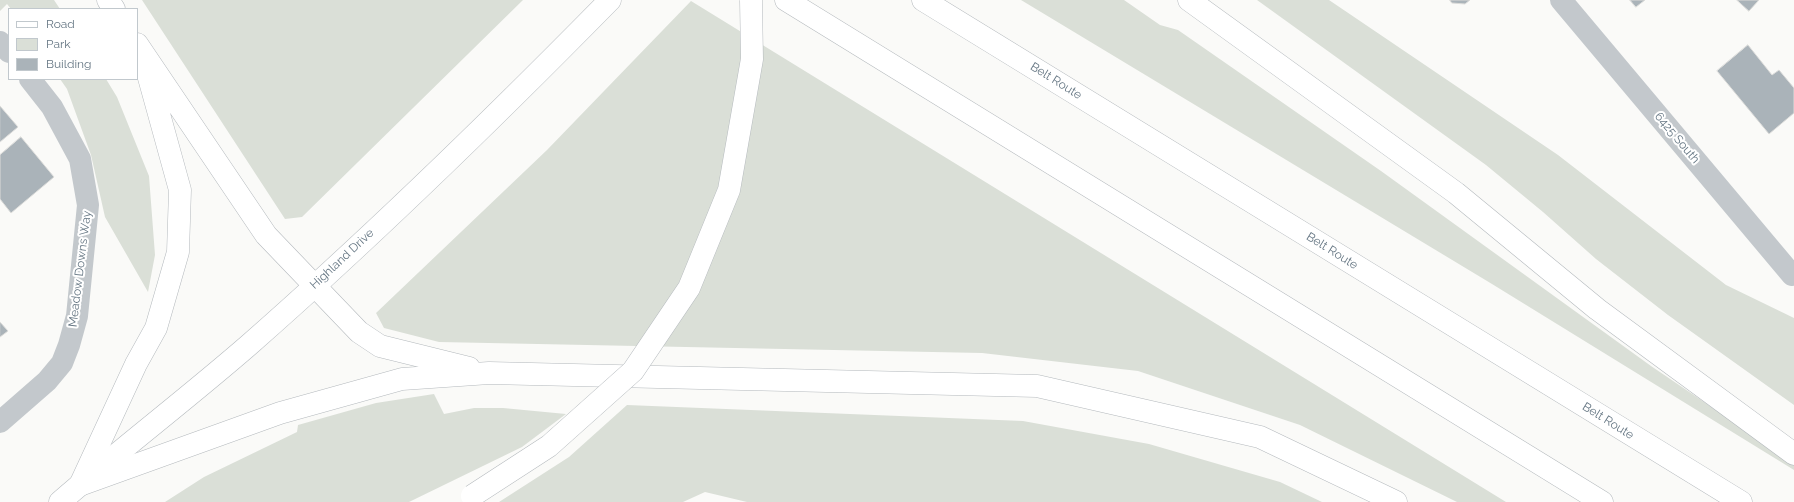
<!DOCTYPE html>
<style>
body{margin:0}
#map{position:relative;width:1794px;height:502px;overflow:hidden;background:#fafaf8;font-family:Raleway,sans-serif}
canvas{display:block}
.legend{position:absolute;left:8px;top:8px;width:130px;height:72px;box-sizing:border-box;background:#fff;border:1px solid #c1c8cd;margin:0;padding:5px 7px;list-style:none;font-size:12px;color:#657683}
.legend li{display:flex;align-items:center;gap:8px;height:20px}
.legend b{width:20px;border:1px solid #c1c8cd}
</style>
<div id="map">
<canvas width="1794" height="502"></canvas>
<ul class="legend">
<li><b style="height:5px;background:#fff"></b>Road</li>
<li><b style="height:11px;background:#dadfd7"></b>Park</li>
<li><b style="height:11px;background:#aab3b9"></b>Building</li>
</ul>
</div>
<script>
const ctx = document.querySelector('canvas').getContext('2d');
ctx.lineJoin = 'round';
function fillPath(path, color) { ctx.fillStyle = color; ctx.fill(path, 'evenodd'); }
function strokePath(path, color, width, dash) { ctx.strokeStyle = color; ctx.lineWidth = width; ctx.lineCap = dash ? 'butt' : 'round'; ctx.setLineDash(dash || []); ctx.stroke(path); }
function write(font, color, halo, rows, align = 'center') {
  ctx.font = font + ' Raleway,sans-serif'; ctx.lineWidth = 4; ctx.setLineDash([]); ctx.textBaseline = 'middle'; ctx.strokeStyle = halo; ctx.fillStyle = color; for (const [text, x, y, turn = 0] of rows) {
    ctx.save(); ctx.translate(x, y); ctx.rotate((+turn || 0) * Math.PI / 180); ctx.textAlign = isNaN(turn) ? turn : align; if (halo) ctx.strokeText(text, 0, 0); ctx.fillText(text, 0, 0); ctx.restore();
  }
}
fillPath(new Path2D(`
 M0 0H54L60 9H11L7 4 0 11Z
 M142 0H523L302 217 285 219Z
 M1021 0H1124L1160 25 1178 30 1381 171 1651 366 1794 463V470L1492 284Z
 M1257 0H1329L1558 155 1726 285 1794 318V405L1668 315 1596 259 1543 212 1486 165Z
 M691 1 1506 502H1457L1300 425 1138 371 982 353 439 342 384 328 376 313 547 150Z
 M60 79H106L117 97 149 176 155 255 148 292 105 217 91 155 67 89Z
 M434 394 444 414 474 408H503L566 414 522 447 409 502H165L204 477 297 432 298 425 376 403Z
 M627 405 1023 421 1149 444 1280 482 1322 502H747L705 492 683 502H499L569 457Z`), '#dadfd7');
const building = new Path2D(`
 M1450 0H1470L1465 4 1452 3Z
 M1630 0H1645L1636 7Z
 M1737 0H1759L1749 11Z
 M1748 45 1772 75 1779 70 1794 88V113L1769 134 1717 71Z
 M0 106 18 127 0 142Z
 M21 137 54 177 11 213 0 199V155Z
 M0 322 8 331 0 337Z`);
fillPath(building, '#aab3b9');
strokePath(building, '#dcdcda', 1);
const major = new Path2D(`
 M60 502C122 448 188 398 250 344 374 235 494 118 610 0`);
const highway = new Path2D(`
 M108 0 114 9
 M786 0 1602 502
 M923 0 1741 502
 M1189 0 1456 193 1597 309 1794 454
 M137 44 266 235 359 332 380 346 469 368
 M80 485 280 413 402 379 489 373 1037 386 1260 437 1396 502
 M80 485 136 364 156 328 178 252 180 190 146 67`);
strokePath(major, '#b5babe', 23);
strokePath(highway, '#b4b9bd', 23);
strokePath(new Path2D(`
 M1561 0 1792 275
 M0 42 9 52
 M0 422 47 381 62 363 69 345 77 316 88 205 80 159 52 107 30 79`), '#c3c8cc', 22);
strokePath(major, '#fff', 22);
strokePath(highway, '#fff', 22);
const highwayBridge = new Path2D(`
 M472 496 549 446 633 371 689 288 729 190 752 59 751 0`);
strokePath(highwayBridge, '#b4b9bd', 23, []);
strokePath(highwayBridge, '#fff', 22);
write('12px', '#657683', '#fff', [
 ["Belt Route",1056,81,32],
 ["6425 South",1677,138,50],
 ["Belt Route",1332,251,32],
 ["Highland Drive",342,259,-43],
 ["Meadow Downs Way",80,269,-83],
 ["Belt Route",1608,421,32]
]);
</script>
